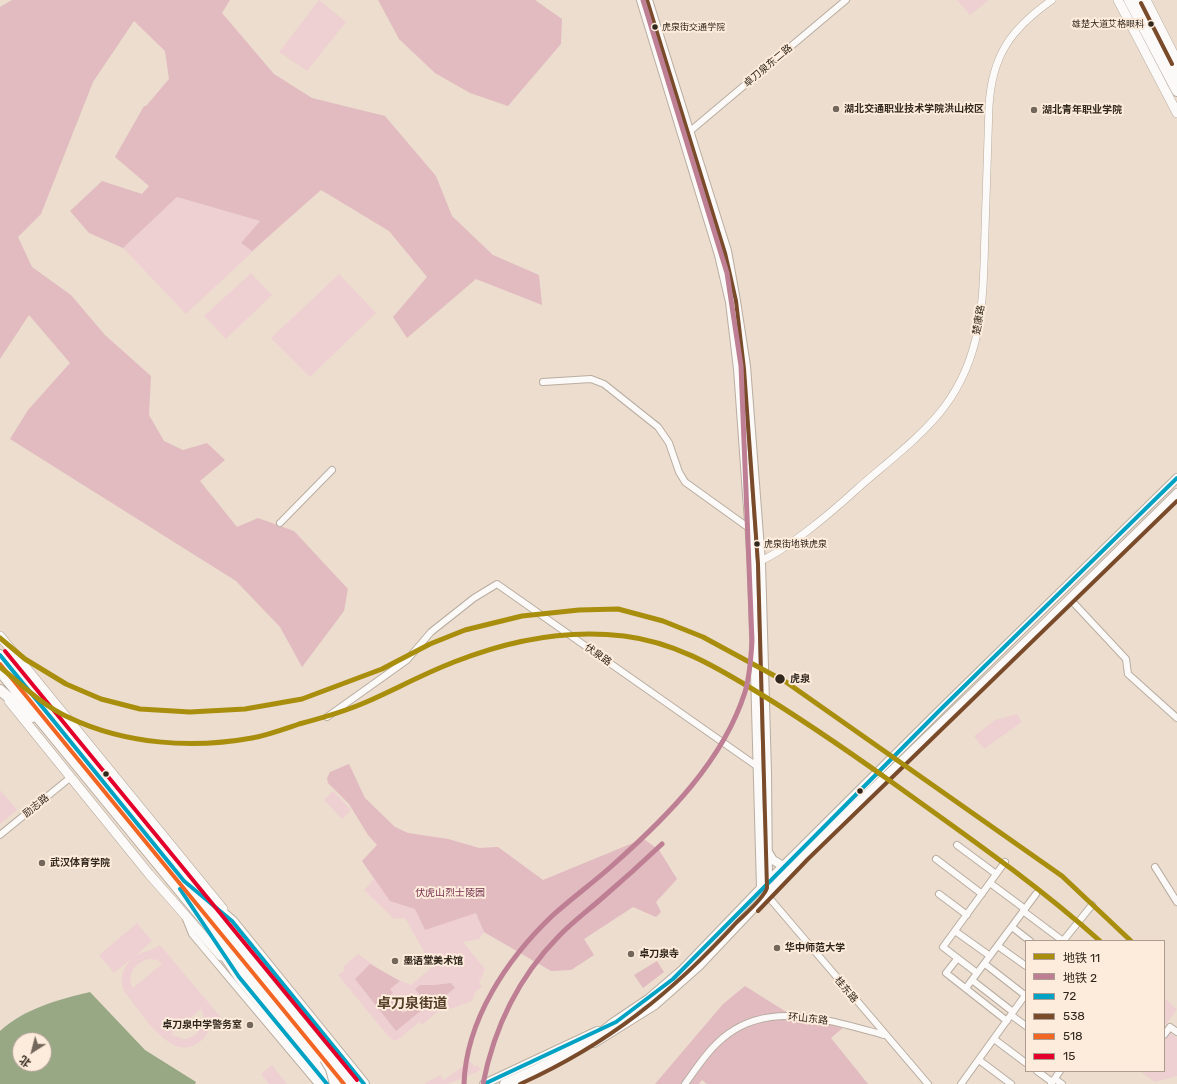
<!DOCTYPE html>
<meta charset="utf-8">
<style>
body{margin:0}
#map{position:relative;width:1177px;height:1084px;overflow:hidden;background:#ecddce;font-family:Rubik,"Noto Sans SC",sans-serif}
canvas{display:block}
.legend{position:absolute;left:1025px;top:940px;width:140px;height:132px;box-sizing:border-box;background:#fdecdc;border:1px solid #ac9d90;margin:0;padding:5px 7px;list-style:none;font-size:12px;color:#32271d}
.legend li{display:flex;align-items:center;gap:8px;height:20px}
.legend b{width:20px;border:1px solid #ac9d90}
.north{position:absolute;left:12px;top:1032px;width:40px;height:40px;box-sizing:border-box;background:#fdecdc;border:1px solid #ac9d90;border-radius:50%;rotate:216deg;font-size:11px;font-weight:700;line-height:16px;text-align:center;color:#32271d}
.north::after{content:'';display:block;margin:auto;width:14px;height:18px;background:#73675b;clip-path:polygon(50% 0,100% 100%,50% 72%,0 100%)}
</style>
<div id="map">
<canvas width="1177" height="1084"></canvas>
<ul class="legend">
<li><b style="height:5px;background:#a88e0c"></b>地铁 11</li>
<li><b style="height:5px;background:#be7f94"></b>地铁 2</li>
<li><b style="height:5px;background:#02a2c5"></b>72</li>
<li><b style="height:5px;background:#7a4b2a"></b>538</li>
<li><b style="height:5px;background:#f26522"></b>518</li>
<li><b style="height:5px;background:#e4002b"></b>15</li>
</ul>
<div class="north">北</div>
</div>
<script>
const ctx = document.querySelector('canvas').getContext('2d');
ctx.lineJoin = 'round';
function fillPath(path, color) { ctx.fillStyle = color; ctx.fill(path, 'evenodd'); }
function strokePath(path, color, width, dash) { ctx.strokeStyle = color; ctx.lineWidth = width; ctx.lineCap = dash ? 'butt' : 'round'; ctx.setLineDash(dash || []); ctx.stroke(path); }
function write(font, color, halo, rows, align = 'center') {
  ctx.font = font + ' Rubik,"Noto Sans SC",sans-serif'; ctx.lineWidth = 4; ctx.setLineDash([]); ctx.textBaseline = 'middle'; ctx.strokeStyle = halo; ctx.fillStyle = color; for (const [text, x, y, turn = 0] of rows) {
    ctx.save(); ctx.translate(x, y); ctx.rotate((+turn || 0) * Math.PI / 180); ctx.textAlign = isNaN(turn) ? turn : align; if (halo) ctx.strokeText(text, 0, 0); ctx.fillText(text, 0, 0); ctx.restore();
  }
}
fillPath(new Path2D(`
 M319 0 346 22 307 71 279 52Z
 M957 0H989L970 15Z
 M177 197 260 221 277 229 186 314 123 248Z
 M251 273 272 295 226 339 204 316Z
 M339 274 376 313 310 377 271 338Z
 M1017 714 1022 722 984 749 974 736 995 720Z
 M0 790 17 810 0 824Z
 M333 791 351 810 342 819 324 800Z
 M395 827 408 833 448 839 479 848 498 847 543 880 633 843 641 837 659 850 677 879 656 902 661 912 656 917 633 907 584 939 594 955 571 970 551 971 484 932 479 939 463 942 485 969 479 983 482 987 475 992 472 1001 453 1008 437 1012 422 1025 419 1022 399 1039 394 1041 388 1036 338 975 345 970 343 967 358 954 389 976 411 985 437 963 427 957 405 918 394 919 364 890 374 879 362 861Z
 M137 923 152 941 135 956C143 951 152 951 160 945L224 1021 216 1028 211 1023C209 1031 206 1038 198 1043 171 1063 141 1012 126 994 118 981 122 970 131 959L114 973 99 955ZM151 959 158 960 162 964 133 988C125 975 137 960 151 959ZM201 1009C208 1022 198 1038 183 1039L171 1034Z
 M1164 998 1177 1009 1164 1027Z
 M1168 1031 1177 1038V1076L1155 1082 1140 1071H1164V1037Z
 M470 1061 475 1067 477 1065 481 1070 448 1084H424L440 1075 444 1080Z
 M272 1065 287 1084H269L261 1074Z`), '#efd0d2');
fillPath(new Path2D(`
 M12 0H230L222 13 274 74 312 98 385 116 436 176 452 216 493 255 539 275 542 305 476 279 407 338 393 317 427 277 389 231 321 190 252 251 241 243 260 221 177 197 123 248 89 233 70 211 102 181 142 194 149 186 115 157 144 106H146L169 79 165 51 134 21 93 82 41 214 18 237 32 267 71 295 105 335 151 376 149 415 164 441 183 450 207 443 225 460 200 481 237 527 258 518 294 531 348 589 344 611 302 667 280 627 236 581 10 439 28 410 70 363 29 315 0 359V7Z
 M378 0H535L562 19 561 44 508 106 470 93 435 73 399 39Z
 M349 764 365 798 395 827 408 833 448 839 479 848 498 847 543 880 633 843 641 837 659 850 677 879 656 902 661 912 656 917 633 907 584 939 594 955 571 970 551 971 484 932 476 913 425 930 415 909 390 901 362 861 377 845 368 835 349 804 328 783 327 778 330 772Z
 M657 961 664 972 643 988 634 975Z
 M370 964 400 981 390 989 393 993 389 996 403 1013 408 1010 403 1004 412 996 423 1009 396 1031 355 979Z
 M451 983 455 988 437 1002 430 994 423 999 415 989 420 985H435Z
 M745 986 799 1020 845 1026 831 1038 868 1084H707L702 1080 699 1084H655L723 1004Z`), '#e1bbc0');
fillPath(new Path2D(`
 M90 992 145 1050 196 1082 195 1084H0V1031C26 1008 57 1000 90 992ZM20 1040H44V1064H20Z`), '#98a884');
const minor = new Path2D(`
 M689 132 846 0
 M543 382 591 379 604 384 658 427 669 443 679 472 685 482 749 528
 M280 523 332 470
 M1070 599 1126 659 1128 674 1177 718
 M327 717 407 660 431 632 474 598 497 584 758 767
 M0 835 71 777
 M957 845 996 874
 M936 859 982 894
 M1155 867 1177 902
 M990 883 1025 909
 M766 894 928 1084
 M939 894 967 915
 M1023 911 1063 941
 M186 919 192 934 318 1084
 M1012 927 1030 941
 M955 931 990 956
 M1063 941 1092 905
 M998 946 1026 966
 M957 959 946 973 1007 1021
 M985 964 1026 996
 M977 973 943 947 1005 862
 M972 980 1013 1012
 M966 988 1036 894
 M1011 1015 1026 1026
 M1164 1035 1170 1027 1177 1032
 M994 1039 1026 1063
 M979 1060 1011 1084
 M1037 1071 1052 1082
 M1055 1079 1062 1084
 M685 1084C698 1066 710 1047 728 1034 773 1000 836 1022 884 1035
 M961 1084 1026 994
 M1051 1084 1060 1071`);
const tertiary = new Path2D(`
 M752 564C781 556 834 510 857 489 885 464 923 436 945 406 985 352 983 293 985 230 986 188 988 147 989 106 992 55 1011 29 1052 0`);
const secondary = new Path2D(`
 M641 0 719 255 730 302 738 369 752 564 761 888
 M648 0 727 251 736 301 746 366 761 562 767 773 768 882
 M768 852 773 860 783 866
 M611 1024 648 999 682 970 761 888 942 708 1177 478
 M594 1043 655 1005 699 966 804 855 1042 626 1177 493
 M484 1084 597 1031`);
const primary = new Path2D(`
 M1118 0 1177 113
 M1146 0 1177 61
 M0 636 223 909
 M9 701 149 874 221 956
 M317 1072 327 1084`);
const trunk = new Path2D(`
 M1129 0 1177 91
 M1137 0 1177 76
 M0 655 313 1038
 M0 671 333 1078
 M0 690 32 717
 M204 897 232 921 364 1084
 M217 944 239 977 317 1072
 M505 1084C543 1067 583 1048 616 1022`);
strokePath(minor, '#b9ada1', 8);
strokePath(tertiary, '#b9ada1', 8);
strokePath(secondary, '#b9ada1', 10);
strokePath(primary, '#b9ada1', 10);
strokePath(trunk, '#b9ada1', 12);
strokePath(minor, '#fcfaf8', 6);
strokePath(tertiary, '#fcfaf8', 7);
strokePath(secondary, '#fcfaf8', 8);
strokePath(primary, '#fcfaf8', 9);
strokePath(trunk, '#fcfaf8', 10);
const trunkBridge = new Path2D(`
 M313 1038 352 1084
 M325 1059 331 1069 335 1084`);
strokePath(trunkBridge, '#b9ada1', 12, []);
strokePath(trunkBridge, '#fcfaf8', 10);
strokePath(new Path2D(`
 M0 655 184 881 232 921 364 1084
 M180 889 239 977 327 1084
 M484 1084 616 1022 673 979 942 708 1177 478`), '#02a2c5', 4);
strokePath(new Path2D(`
 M1141 3 1172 64
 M758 911 808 859 1177 501
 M520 1084C607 1045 673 992 737 922 745 914 764 898 767 888L758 564 744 369 736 301 725 253 647 0`), '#7a4b2a', 4);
strokePath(new Path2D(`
 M0 664 344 1084`), '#f26522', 4);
strokePath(new Path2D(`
 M5 651 357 1080`), '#e4002b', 4);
strokePath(new Path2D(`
 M0 638 25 659 66 684 101 699 140 709 190 712 245 709 302 699 382 669 430 644 465 630 522 616 579 610 618 609 663 621 703 637 786 682 1062 876 1131 941
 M0 667C22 685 43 706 70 718 125 744 192 749 252 738 268 735 284 729 299 724 322 718 343 712 364 703 394 690 423 674 454 662 507 641 567 629 624 636 673 642 713 665 754 690 802 719 848 751 893 783 964 834 1035 883 1100 941`), '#a88e0c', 5);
strokePath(new Path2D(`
 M464 1084C466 1020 507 959 552 916 572 898 594 882 614 864 668 816 723 761 745 692 750 676 751 658 752 641L741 366 727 273 643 0
 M483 1084C494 1028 518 978 558 937 571 923 586 912 601 899 622 881 642 863 662 844`), '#be7f94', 5);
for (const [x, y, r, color] of [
 [1151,24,3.5,"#32271d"],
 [655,27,3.5,"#32271d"],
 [836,109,4,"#73675b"],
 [1034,110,4,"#73675b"],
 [757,544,3.5,"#32271d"],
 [780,679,5.5,"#32271d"],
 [106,774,3.5,"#32271d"],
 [860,791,3.5,"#32271d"],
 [42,863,4,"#73675b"],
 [777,948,4,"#73675b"],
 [631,954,4,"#73675b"],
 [395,961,4,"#73675b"],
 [250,1025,4,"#73675b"]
]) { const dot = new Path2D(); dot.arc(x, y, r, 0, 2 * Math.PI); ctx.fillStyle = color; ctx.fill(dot); strokePath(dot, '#fdecdc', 1.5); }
write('9px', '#32271d', '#fdecdc', [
 ["雄楚大道艾格眼科",1144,24,"right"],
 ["虎泉街交通学院",662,27],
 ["虎泉街地铁虎泉",764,544]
], 'left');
write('10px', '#32271d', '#fdecdc', [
 ["卓刀泉东二路",768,66,-40],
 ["楚康路",979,320,-81],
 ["伏泉路",598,655,35],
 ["励志路",36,806,-39],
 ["桂东路",846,990,50],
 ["环山东路",808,1019,6]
]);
write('bold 10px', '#32271d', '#fdecdc', [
 ["湖北交通职业技术学院洪山校区",844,109],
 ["湖北青年职业学院",1042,110],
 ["武汉体育学院",50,863],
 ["华中师范大学",785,948],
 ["卓刀泉寺",639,954],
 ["墨语堂美术馆",403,961],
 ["卓刀泉中学警务室",242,1025,"right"]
], 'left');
write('bold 10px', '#32271d', '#fdecdc', [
 ["虎泉",790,679]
], 'left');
write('10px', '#76314f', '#fdecdc', [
 ["伏虎山烈士陵园",450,893]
]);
write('bold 14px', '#543d26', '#fdecdc', [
 ["卓刀泉街道",412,1004]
]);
</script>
